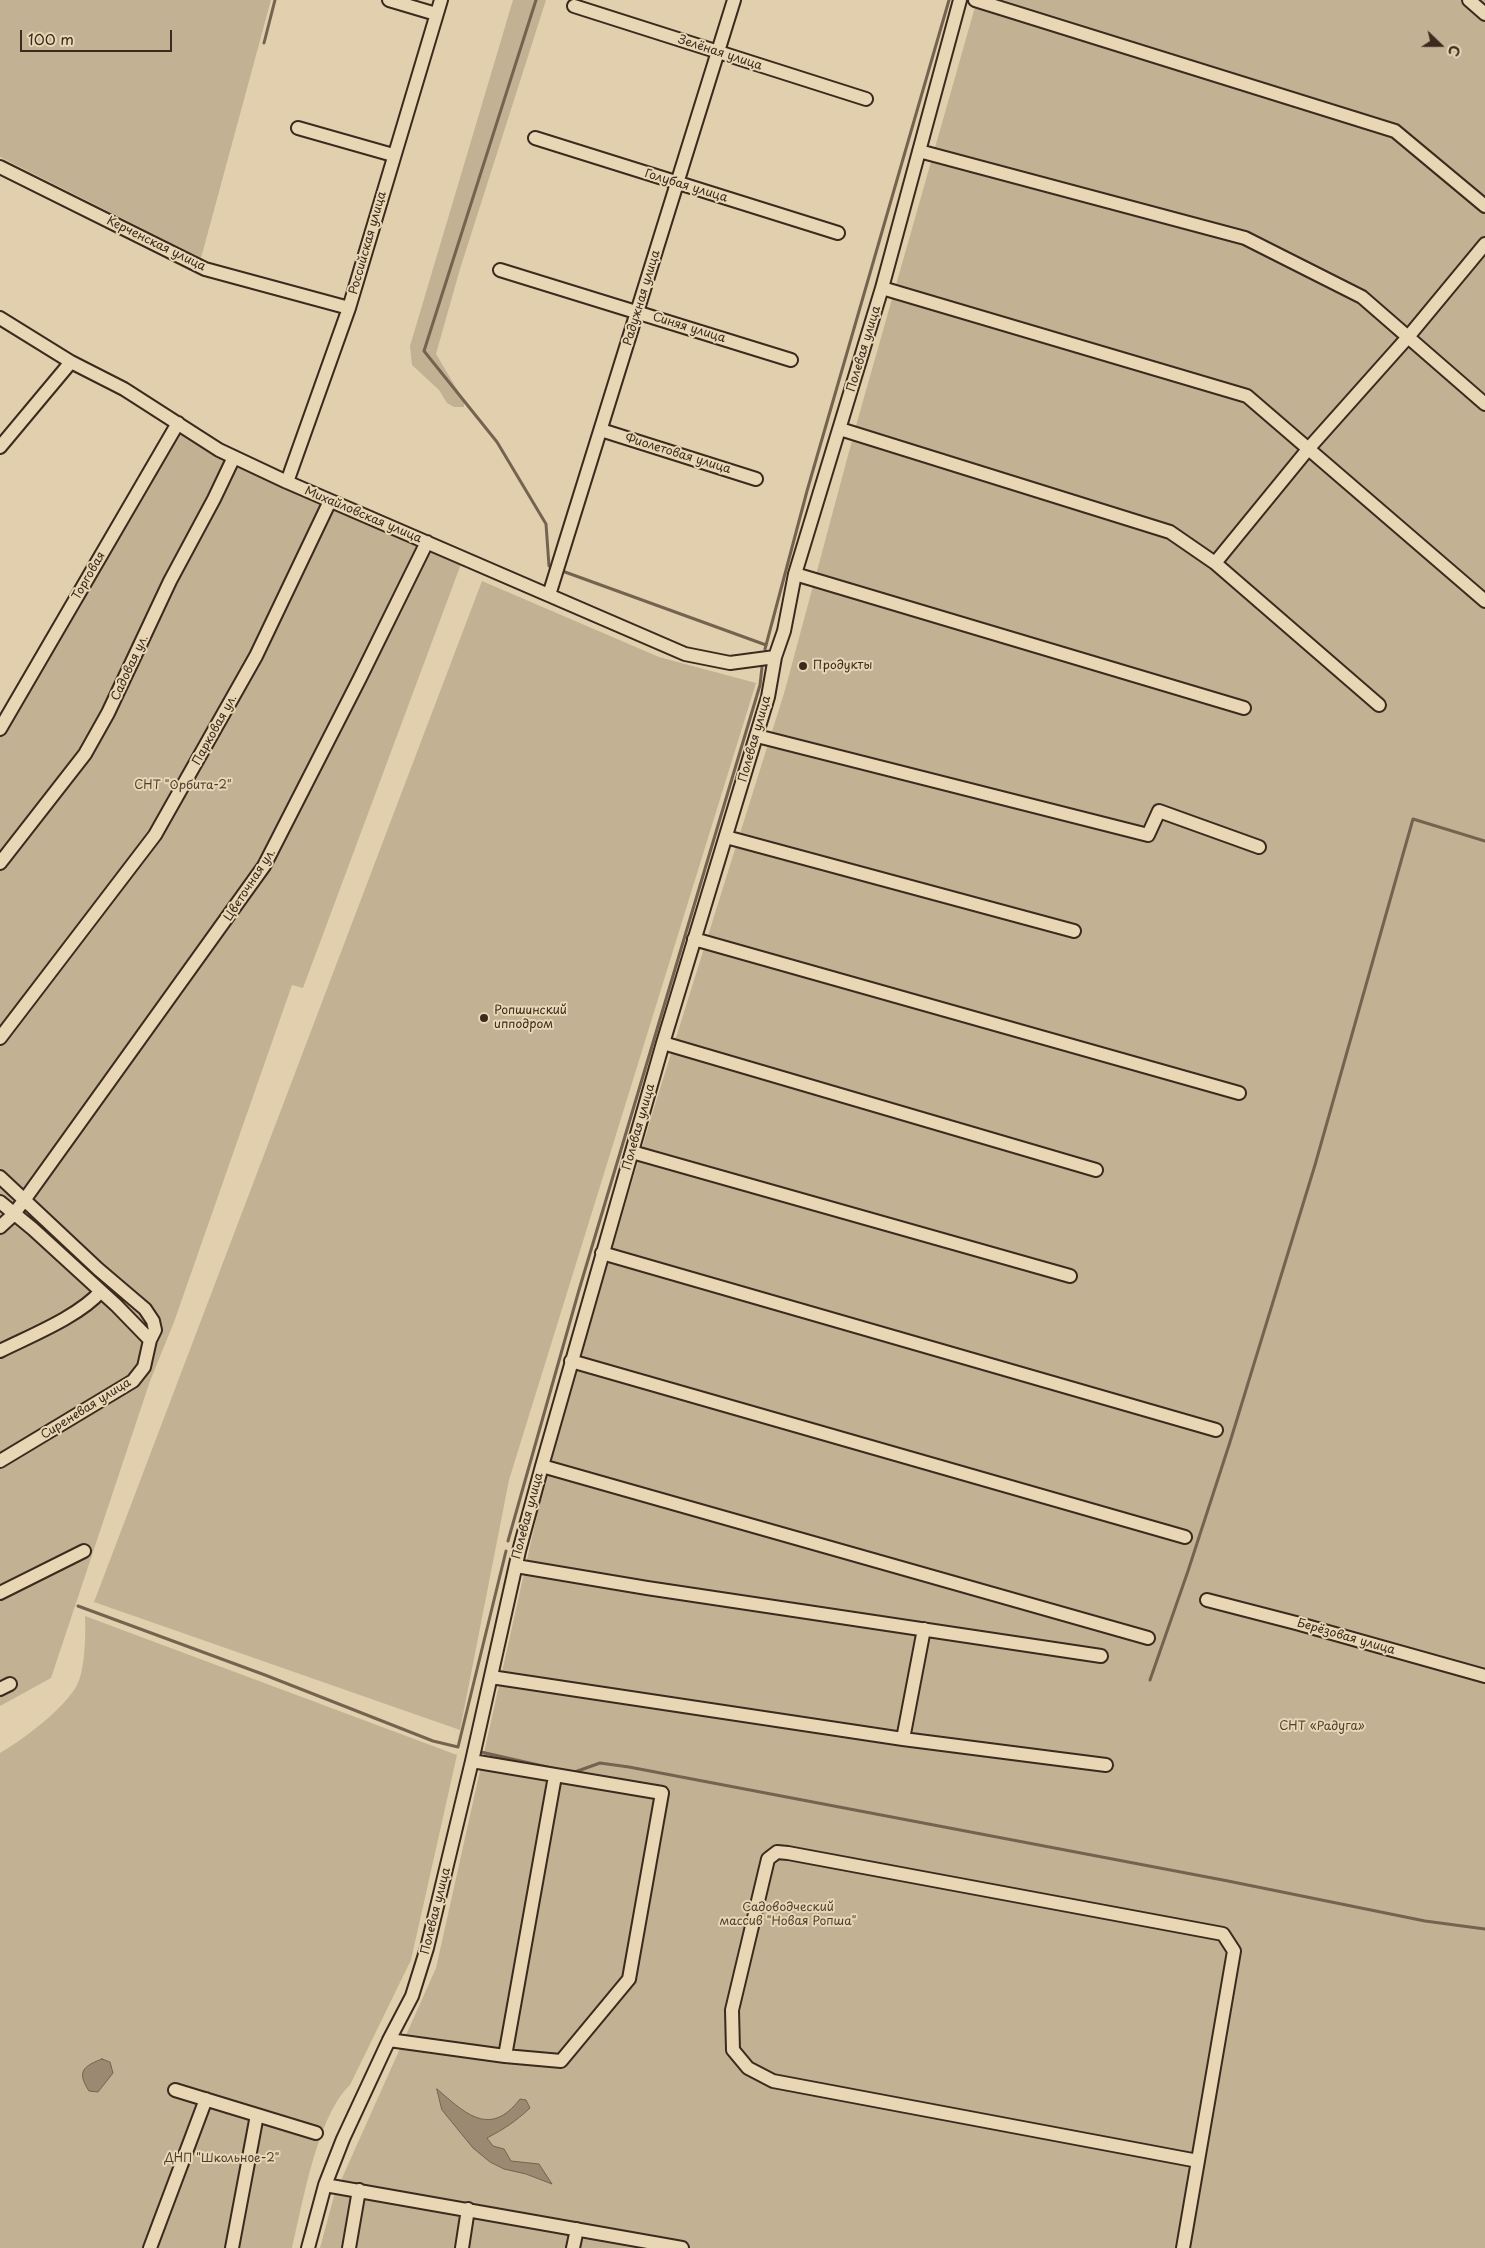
<!DOCTYPE html>
<meta charset="utf-8">
<style>
body{margin:0}
#map{position:relative;width:1485px;height:2248px;overflow:hidden;background:#e2cfae;font-family:"Playpen Sans",sans-serif}
canvas{display:block}
.north{position:absolute;left:1415px;top:20px;width:50px;height:50px;-webkit-text-stroke:4px #e9d6b4;paint-order:stroke;rotate:112deg;font-size:14px;font-weight:700;line-height:20px;text-align:center;color:#3b2a1e}
.north::after{content:'';display:block;margin:auto;width:18px;height:22px;background:#3b2a1e;clip-path:polygon(50% 0,100% 100%,50% 72%,0 100%)}
.scale{position:absolute;left:20px;top:30px;width:152px;height:22px;box-sizing:border-box;border:2px solid #3b2a1e;border-top:0;padding-left:6px;font-size:15px;line-height:18px;white-space:nowrap;color:#3b2a1e;-webkit-text-stroke:4px #e9d6b4;paint-order:stroke}
</style>
<div id="map">
<canvas width="1485" height="2248"></canvas>
<div class="north">С</div>
<div class="scale">100 m</div>
</div>
<script>
const ctx = document.querySelector('canvas').getContext('2d');
ctx.lineJoin = 'round';
function fillPath(path, color) { ctx.fillStyle = color; ctx.fill(path, 'evenodd'); }
function strokePath(path, color, width, dash) { ctx.strokeStyle = color; ctx.lineWidth = width; ctx.lineCap = dash ? 'butt' : 'round'; ctx.setLineDash(dash || []); ctx.stroke(path); }
function write(font, color, halo, rows, align = 'center') {
  ctx.font = font + ' "Playpen Sans",sans-serif'; ctx.lineWidth = 4; ctx.setLineDash([]); ctx.textBaseline = 'middle'; ctx.strokeStyle = halo; ctx.fillStyle = color; for (const [text, x, y, turn = 0] of rows) {
    ctx.save(); ctx.translate(x, y); ctx.rotate((+turn || 0) * Math.PI / 180); ctx.textAlign = isNaN(turn) ? turn : align; if (halo) ctx.strokeText(text, 0, 0); ctx.fillText(text, 0, 0); ctx.restore();
  }
}
fillPath(new Path2D(`
 M0 0H271L201 258 0 157Z
 M513 0H546L460 269 436 354 464 401V407H454L447 403 439 390 412 365 410 346Z
 M977 0H1485V2248H320L334 2196 436 1968 549 1461 653 1111 785 690 857 422Z
 M179 429 321 503 461 564 303 988 292 985 174 1322 150 1381 51 1678 0 1706V737Z
 M482 581 659 657 756 683 509 1480 460 1730 94 1602Z
 M85 1616 457 1755 411 1960 350 2085C317 2116 303 2203 292 2248H0V1753C23 1740 65 1708 77 1685 85 1671 86 1632 85 1616Z`), '#c3b194');
const water = new Path2D(`
 M102 2059 110 2062 113 2073 98 2092 89 2091C76 2071 84 2066 102 2059Z
 M437 2089C466 2114 490 2138 520 2099L526 2100 530 2108C515 2122 504 2129 487 2138L493 2146 504 2149 511 2161 539 2164 552 2184 526 2174 504 2169 490 2162 473 2148 442 2110Z`);
fillPath(water, '#9c8971');
strokePath(water, '#756350', 1);
strokePath(new Path2D(`
 M536 0 424 351 497 442 546 524 549 566
 M264 43 275 0
 M565 572 766 645
 M765 649 807 491 949 0
 M508 1541 579 1290 760 685 762 667
 M78 1606 265 1675 433 1741 458 1747 506 1551
 M1150 1680 1188 1571 1230 1442 1315 1165 1413 819 1485 841
 M481 1752 556 1769
 M572 1773 600 1763 629 1767 1228 1881 1425 1921 1485 1929`), '#756350', 3);
const minor = new Path2D(`
 M389 0 436 14
 M975 0 1395 131 1485 206
 M1469 0 1485 14
 M574 6 866 99
 M298 128 393 155
 M535 138 838 233
 M919 151 1245 238 1362 297 1485 404
 M0 167 205 269 349 308
 M500 270 791 360
 M882 288 1247 396 1485 601
 M0 318 71 362 124 389 219 450 287 482 685 654 730 663 775 657
 M840 429 1170 532 1215 563 1379 705
 M601 430 756 479
 M0 447 71 362
 M287 482 349 308 441 0
 M1215 563 1309 448 1408 337 1485 244
 M795 574 1244 708
 M549 595 734 0
 M0 729 178 423
 M757 736 1148 835 1159 811 1259 847
 M726 837 1074 931
 M0 863 85 754 108 713 170 581 214 499 234 457
 M694 939 1239 1093
 M0 1038 155 835 256 656 330 501
 M663 1043 1096 1170
 M632 1152 1070 1276
 M0 1177 98 1269 145 1309 153 1321 155 1330 150 1340 144 1367 133 1381 0 1461
 M0 1202 33 1229 116 1305 150 1340
 M0 1227 13 1215 25 1199 264 866 360 678 427 542
 M602 1253 1216 1430
 M0 1351C30 1336 80 1316 101 1291
 M571 1361 1185 1537
 M542 1466 1148 1638
 M516 1566 647 1588 1101 1656
 M0 1593 84 1551
 M1207 1600 1296 1623 1485 1676
 M491 1677 903 1739 1106 1765
 M0 1689 10 1684
 M903 1739 924 1629
 M389 2040 505 2056 561 2061 629 1979 662 1793 472 1761
 M505 2056 555 1776
 M175 2090 316 2133
 M325 2185 682 2248
 M150 2248 206 2099
 M232 2248 257 2115
 M308 2248 325 2185 343 2139 389 2040 412 1996 427 1948 472 1761 519 1551 542 1466 663 1043 768 697 775 657 784 631 795 574 882 288 960 0
 M349 2248 359 2190
 M462 2248 468 2209
 M573 2248 577 2229
 M1183 2248 1234 1951 1223 1934 788 1853 777 1852 768 1859 732 2010 733 2050 748 2068 773 2081 1198 2161`);
strokePath(minor, '#3b2a1e', 16);
strokePath(minor, '#e9d6b4', 12);
for (const [x, y, r, color] of [
 [803,666,5,"#3b2a1e"],
 [484,1018,5,"#3b2a1e"]
]) { const dot = new Path2D(); dot.arc(x, y, r, 0, 2 * Math.PI); ctx.fillStyle = color; ctx.fill(dot); strokePath(dot, '#e9d6b4', 2); }
write('12px', '#3b2a1e', '#e9d6b4', [
 ["Зелёная улица",720,53,18],
 ["Голубая улица",686,186,17],
 ["Российская улица",368,243,-74],
 ["Керченская улица",156,244,26],
 ["Радужная улица",642,298,-73],
 ["Синяя улица",689,328,17],
 ["Полевая улица",864,349,-73],
 ["Фиолетовая улица",678,454,17],
 ["Михайловская улица",363,515,23],
 ["Торговая",89,576,-60],
 ["Садовая ул.",130,668,-65],
 ["Парковая ул.",215,730,-61],
 ["Полевая улица",755,739,-74],
 ["Цветочная ул.",250,885,-57],
 ["Полевая улица",639,1127,-74],
 ["Сиреневая улица",86,1409,-32],
 ["Полевая улица",528,1516,-75],
 ["Берёзовая улица",1346,1637,16],
 ["Полевая улица",436,1911,-76]
]);
write('12px', '#3b2a1e', '#e9d6b4', [
 ["Продукты",813,666],
 ["Ропшинский",494,1011],
 ["ипподром",494,1025]
], 'left');
write('12px', '#4f3e30', '#e9d6b4', [
 ["СНТ \"Орбита-2\"",183,786],
 ["СНТ «Радуга»",1322,1727],
 ["Садоводческий",788,1908],
 ["массив \"Новая Ропша\"",788,1922],
 ["ДНП \"Школьное-2\"",222,2159]
]);
</script>
